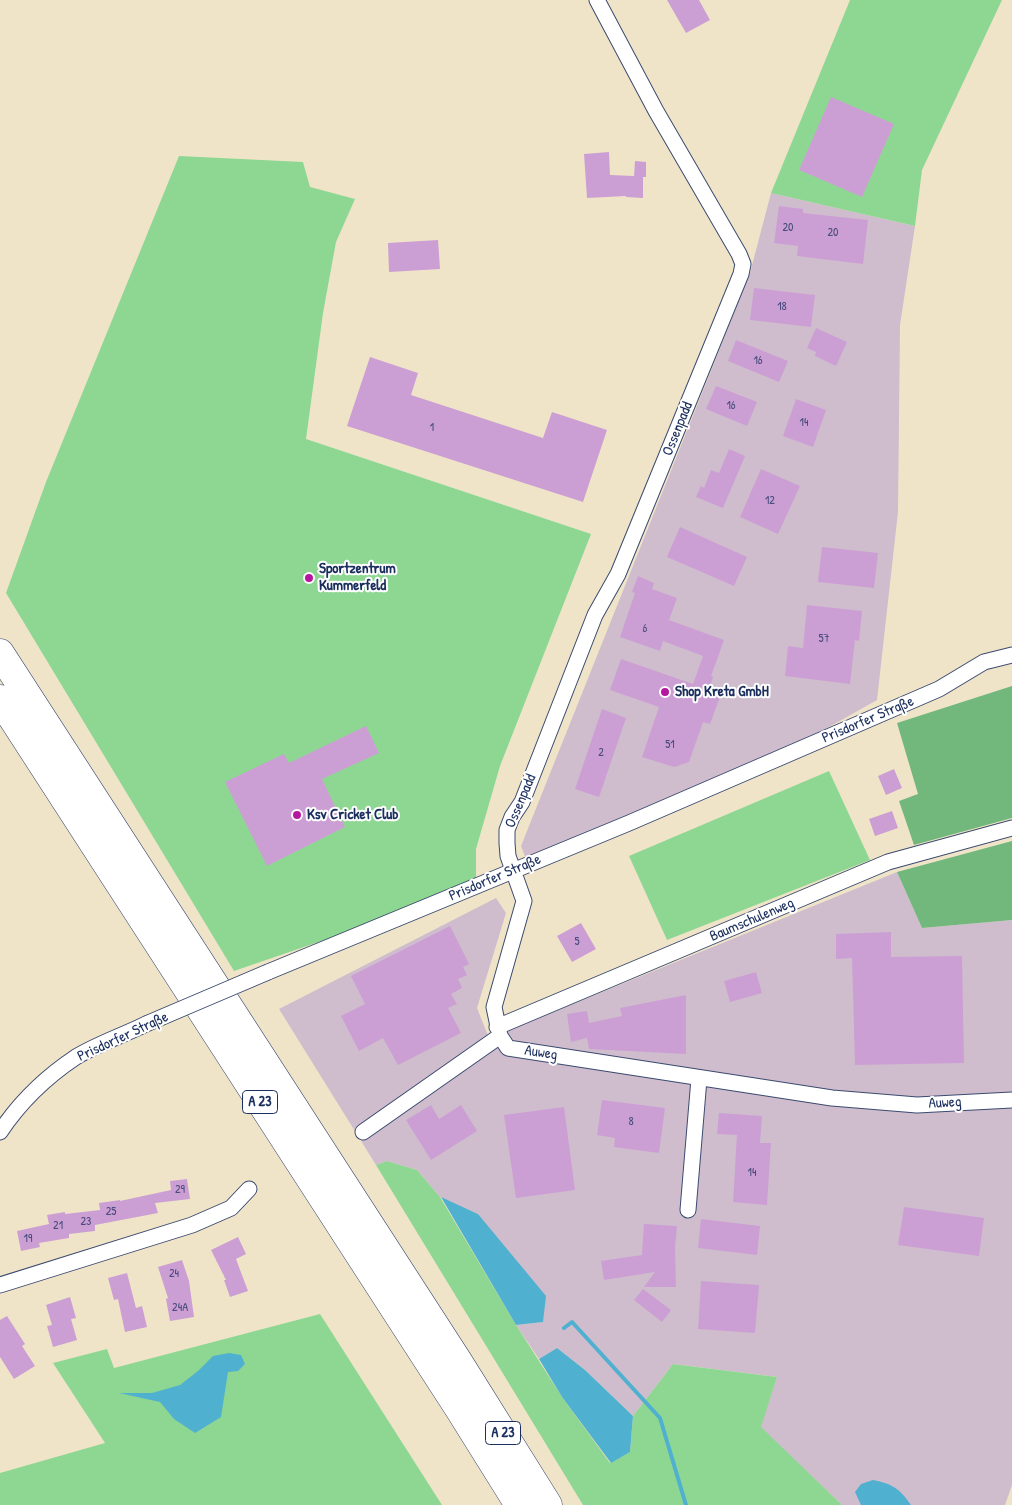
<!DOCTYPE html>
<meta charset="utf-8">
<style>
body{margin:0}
canvas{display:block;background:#efe4c8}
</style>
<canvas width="1012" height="1505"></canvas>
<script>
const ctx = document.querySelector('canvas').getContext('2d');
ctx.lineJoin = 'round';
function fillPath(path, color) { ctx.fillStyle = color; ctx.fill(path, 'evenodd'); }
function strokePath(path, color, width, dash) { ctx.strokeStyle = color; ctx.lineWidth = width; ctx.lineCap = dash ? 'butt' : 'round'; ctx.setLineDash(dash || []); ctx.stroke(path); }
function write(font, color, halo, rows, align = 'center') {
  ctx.font = font + ' "Patrick Hand",sans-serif'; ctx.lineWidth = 4; ctx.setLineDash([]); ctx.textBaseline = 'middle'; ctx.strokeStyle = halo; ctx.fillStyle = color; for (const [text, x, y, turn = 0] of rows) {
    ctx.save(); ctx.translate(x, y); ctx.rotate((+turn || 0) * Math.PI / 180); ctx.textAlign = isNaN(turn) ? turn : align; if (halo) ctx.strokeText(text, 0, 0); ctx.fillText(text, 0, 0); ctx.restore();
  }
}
fillPath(new Path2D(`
 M771 193 915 226 900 325 898 512 877 700 769 761 529 867 521 846 750 273Z
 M897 872 922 928 1012 920V1485L1005 1505H842L760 1427 777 1377 673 1364 633 1416 585 1370 557 1348 539 1359 516 1325 542 1322 478 1214 440 1197 417 1170 387 1161 376 1165 279 1009 496 898 506 913 477 1008 489 1038Z`), '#cfbdce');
fillPath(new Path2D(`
 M850 0H1002L922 170 915 226 771 193Z
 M179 156 303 162 310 187 355 199 336 242 323 313 306 439 591 534 500 766 476 849V888L234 971 6 593 46 482Z
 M829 771 870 860 667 940 629 856Z
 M387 1161 417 1170 440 1197 516 1325 562 1397 610 1463 630 1452 633 1416 673 1364 777 1377 761 1427 842 1505H583L376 1165Z
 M320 1314 442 1505H0V1473L105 1443 53 1363 107 1349 114 1368Z`), '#8ed793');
fillPath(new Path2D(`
 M1012 686V818L914 845 899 801 918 794 897 723Z
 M1012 841V920L922 928 897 872Z`), '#72b87d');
fillPath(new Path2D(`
 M441 1197 478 1214 546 1296 543 1322 516 1325Z
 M557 1348 585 1370 633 1416 630 1452 611 1463 562 1397 539 1359Z
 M229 1353 241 1355 245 1364 238 1371 228 1372 221 1417 195 1433 174 1419 160 1402 119 1393H152L180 1385 198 1371 213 1356Z
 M873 1480C893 1484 900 1489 911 1505H861L855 1492 861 1484Z`), '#50b0cf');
strokePath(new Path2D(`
 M564 1328 572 1322 660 1418 686 1505`), '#50b0cf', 4);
fillPath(new Path2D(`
 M667 0H699L710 20 686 33Z
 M831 97 894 124 862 197 799 170Z
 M609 152 610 175 634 176 635 161 646 162V177H638H643V198L626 197V196L587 198 584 154Z
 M779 206 803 209V213L868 220 863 264 797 256 798 246 774 243Z
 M438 240 440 269 389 272 388 243Z
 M754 288 815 295 811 327 750 320Z
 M816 328 847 342 836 366 815 356 816 352 807 348Z
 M736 340 788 361 779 382 728 361Z
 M370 357 418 373 411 395 543 438 552 412 607 430 583 502 347 426Z
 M716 386 757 402 747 426 706 409Z
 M796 399 826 410 813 447 783 436Z
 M729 449 745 456 723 508 696 497 701 486 704 488 711 470 719 473Z
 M761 469 800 486 778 534 740 517Z
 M680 527 747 557 734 586 667 557Z
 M822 547 878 553 874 588 818 582Z
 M638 576 654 583 652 589 677 598 669 620 724 640 711 676 713 677 709 690 721 694 710 724 703 722 689 762 674 767 642 757 659 707 610 690 621 659 693 684 703 656 663 641 660 651 620 637 635 593 632 592Z
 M807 605 862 611 859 641 855 640 850 684 785 676 788 646 803 648Z
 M602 709 626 718 599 797 575 789Z
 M366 726 379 753 322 779 345 827 267 866 225 782 284 754 289 763Z
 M894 769 902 788 886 795 878 776Z
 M892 811 898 828 875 836 869 819Z
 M581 923 596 949 572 962 557 936Z
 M450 926 469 964 463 967 467 975 458 979 462 988 451 994 457 1004 448 1008 461 1033 398 1065 383 1038 359 1051 341 1016 365 1004 351 976Z
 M891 932V957L962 956 964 1063 855 1065 852 958 836 959V934Z
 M756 972 762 993 730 1002 724 981Z
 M686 995V1054L589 1049 587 1038 571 1042 567 1014 587 1011 589 1023 622 1016 620 1008Z
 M602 1100 665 1108 659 1153 614 1147 615 1138 597 1135Z
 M431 1105 439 1119 461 1105 477 1131 431 1160 406 1120Z
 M564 1107 575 1190 516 1198 504 1115Z
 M719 1113 762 1116 760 1143H771L767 1205 733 1202 737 1135 717 1134Z
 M187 1179 190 1199 155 1203 158 1213 95 1225V1231L69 1234V1238L39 1243 40 1247 21 1251 17 1231 49 1224 47 1215 65 1212V1214L100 1210 99 1203 120 1200V1201L171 1190 170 1181Z
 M904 1207 984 1218 979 1256 898 1245Z
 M701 1219 760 1226 757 1255 698 1248Z
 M644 1224 677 1226 675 1248 676 1287H644L655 1272 604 1280 601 1261 642 1255Z
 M238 1237 246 1254 236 1259 248 1291 230 1297 224 1280H226L211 1250Z
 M182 1260 189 1281 194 1317 170 1321 166 1299 168 1298 158 1267Z
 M127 1273 136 1308 142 1306 147 1327 125 1332 118 1299 114 1300 108 1278Z
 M701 1281 759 1285 755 1333 698 1329Z
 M643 1289 671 1310 662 1322 634 1300Z
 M70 1297 76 1318 71 1319 77 1340 53 1347 47 1326 52 1325 46 1305Z
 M7 1316 25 1344 22 1346 35 1366 14 1379 0 1357V1320Z`), '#cc9fd4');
const minor = new Path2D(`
 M597 0 656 111 739 254 743 264 741 274 618 574 595 615 522 802 512 817 507 830V843L508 856 524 901 494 1007 500 1036 508 1048 832 1098 917 1105 1012 1100
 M268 972 629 823 939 689 984 662 1012 655
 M497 1027 888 862 1012 828
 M0 1132C20 1102 46 1077 76 1057 97 1044 124 1035 146 1024
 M363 1132 500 1036
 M688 1210 699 1079
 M0 1285 192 1225 231 1208 249 1189`);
const motorway = new Path2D(`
 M0 653 458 1361 548 1505
 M0 699 459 1409 519 1505`);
strokePath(minor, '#3b4a6e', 17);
strokePath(motorway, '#3b4a6e', 29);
strokePath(minor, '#fff', 15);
strokePath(motorway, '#fff', 28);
const minorBridge = new Path2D(`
 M146 1024 268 972`);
strokePath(minorBridge, '#3b4a6e', 17, []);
strokePath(minorBridge, '#fff', 15);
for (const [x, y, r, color] of [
 [309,578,5,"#b5179e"],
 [665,692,5,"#b5179e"],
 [297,815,5,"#b5179e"]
]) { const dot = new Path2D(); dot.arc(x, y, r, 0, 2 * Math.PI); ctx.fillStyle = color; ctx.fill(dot); strokePath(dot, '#fff', 2); }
write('12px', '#474b7c', null, [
 ["20",788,228],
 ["20",833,233],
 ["18",782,307],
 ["16",758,361],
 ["16",731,406],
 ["14",804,423],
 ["1",432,428],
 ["12",770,501],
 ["6",645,629],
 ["57",824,639],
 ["51",670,745],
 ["2",601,753],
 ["5",577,942],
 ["8",631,1122],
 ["14",752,1173],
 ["29",180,1190],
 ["25",111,1212],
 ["23",86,1222],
 ["21",58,1226],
 ["19",28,1239],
 ["24",174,1274],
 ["24A",180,1308]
]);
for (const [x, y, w] of [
 [260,1102,35],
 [503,1433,35]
]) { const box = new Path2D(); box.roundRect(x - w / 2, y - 11.5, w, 23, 4); ctx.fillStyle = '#fff'; ctx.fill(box); strokePath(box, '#1b2f5e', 1); }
write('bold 14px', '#1b2f5e', null, [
 ["A 23",260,1102],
 ["A 23",503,1433]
]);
write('15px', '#1b2f5e', '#fff', [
 ["Ossenpadd",678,429,-68],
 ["Prisdorfer Straße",868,720,-23],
 ["Ossenpadd",521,801,-67],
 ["Prisdorfer Straße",495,878,-23],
 ["Baumschulenweg",752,920,-23],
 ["Prisdorfer Straße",123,1037,-25],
 ["Auweg",541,1053,9],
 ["Auweg",945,1103,-3]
]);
write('bold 15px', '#1b2f5e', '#fff', [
 ["Sportzentrum",319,569],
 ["Kummerfeld",319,586],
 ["Shop Kreta GmbH",675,692],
 ["Ksv Cricket Club",307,815]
], 'left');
</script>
